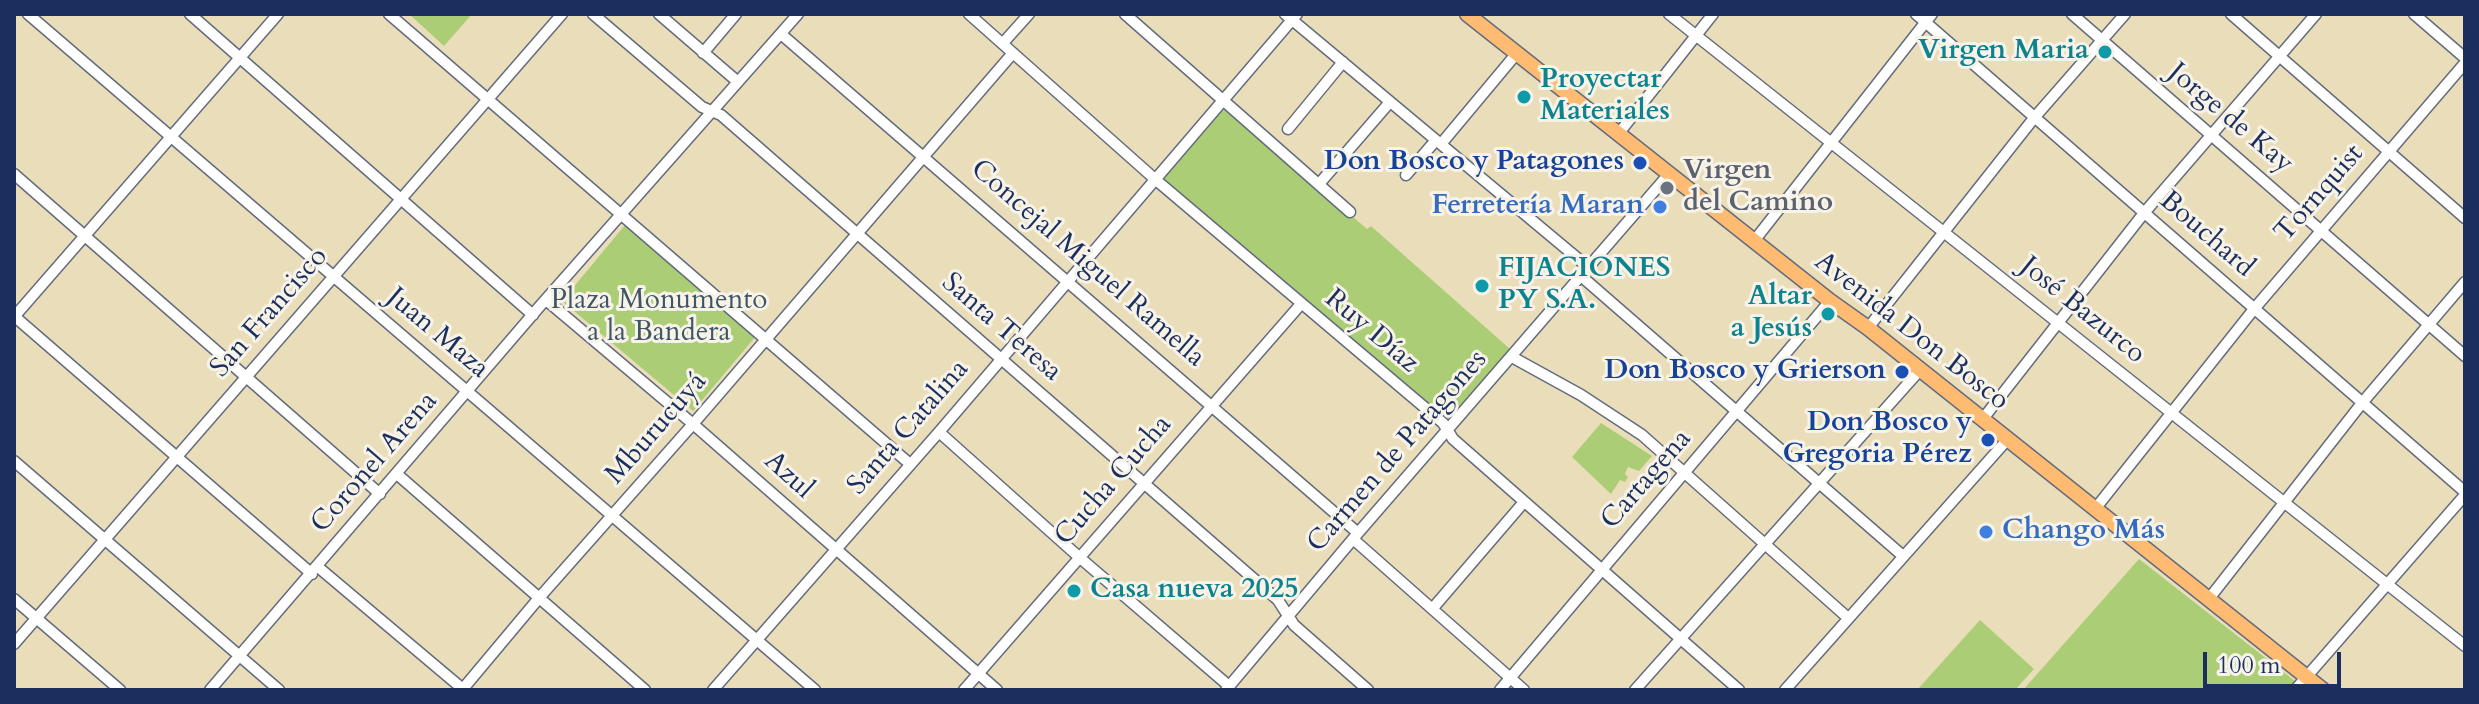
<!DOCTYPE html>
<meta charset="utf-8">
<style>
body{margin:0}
#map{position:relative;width:2479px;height:704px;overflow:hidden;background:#eadeba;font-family:Cardo,serif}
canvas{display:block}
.frame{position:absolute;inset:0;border:16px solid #1b2f5e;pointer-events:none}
.scale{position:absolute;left:2203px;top:652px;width:138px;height:36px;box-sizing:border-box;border:4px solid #1b2f5e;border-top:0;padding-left:10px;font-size:24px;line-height:28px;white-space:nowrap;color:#1b2f5e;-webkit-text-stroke:6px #f7f3e8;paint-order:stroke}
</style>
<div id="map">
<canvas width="2479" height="704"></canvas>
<div class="frame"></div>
<div class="scale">100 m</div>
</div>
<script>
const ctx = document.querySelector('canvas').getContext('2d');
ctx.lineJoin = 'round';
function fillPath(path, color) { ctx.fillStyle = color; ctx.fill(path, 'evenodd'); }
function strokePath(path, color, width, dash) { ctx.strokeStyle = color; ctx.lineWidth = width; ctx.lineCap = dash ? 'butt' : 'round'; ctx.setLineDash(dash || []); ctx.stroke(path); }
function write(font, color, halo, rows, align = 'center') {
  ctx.font = font + ' Cardo,serif'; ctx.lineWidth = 6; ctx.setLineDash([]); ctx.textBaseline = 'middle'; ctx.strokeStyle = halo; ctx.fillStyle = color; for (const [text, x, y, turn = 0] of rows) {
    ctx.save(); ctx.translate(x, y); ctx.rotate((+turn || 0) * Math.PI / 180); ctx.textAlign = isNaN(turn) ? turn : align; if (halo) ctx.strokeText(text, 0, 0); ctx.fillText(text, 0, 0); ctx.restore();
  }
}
fillPath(new Path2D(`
 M409 14H472L444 46Z
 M1229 110 1367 229 1371 226 1510 349 1452 417 1445 419 1164 182V178L1221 111Z
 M625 225 756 336 693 411 562 301Z
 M1601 423 1652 456 1639 471 1628 467 1625 474 1628 477 1625 482 1620 480 1611 494 1572 457Z
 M2139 559 2295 681 2288 690H2023Z
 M1980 620 2034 669 2015 690H1917Z`), '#abcd75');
const minor = new Path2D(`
 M28 14 815 690
 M190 14 533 315
 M389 14 910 464
 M593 14 702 107 721 115 1278 600 1294 625 1368 690
 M659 14 738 82
 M969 14 1156 180 1443 423 1453 439 1739 690
 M1125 14 1350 212
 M1285 14 1588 267
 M1669 14 2465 646
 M1916 14 2465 492
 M2072 14 2465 356
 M2231 14 2465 218
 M2414 14 2465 58
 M781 34 1358 533
 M1003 43 1029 14
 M703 53 736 14
 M1288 129 1343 62
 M1619 133 1713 14
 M1441 144 1517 53
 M14 174 380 494
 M1406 175 1436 140
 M1319 184 1390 102
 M1754 241 1932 14
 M1581 276 1903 556
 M546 300 693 424 997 690
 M14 316 312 574
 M14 317 278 14
 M1868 328 2034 118 2125 14
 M1512 357 1581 395 1642 435 1847 617
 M1982 420 2144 213 2316 14
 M939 432 1079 557 1229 686
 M14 461 279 690
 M398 475 645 690
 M2095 509 2254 309 2465 63
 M1353 539 1524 690
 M318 567 464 690
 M14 599 120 690
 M2208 600 2362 403 2465 282
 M1433 608 1524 502
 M14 644 562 14
 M210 690 540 306 798 14
 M462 690 539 598 693 424 1013 53
 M713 690 939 432 1297 14
 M964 690 1301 304
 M1226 690 1358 533 1669 174
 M1500 690 1830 301
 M1635 690 1920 370
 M1785 690 2007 440
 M2295 690 2465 495`);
const major = new Path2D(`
 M1467 14 1830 301 1868 328 2323 690`);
strokePath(minor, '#636c7e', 13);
strokePath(major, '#636c7e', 17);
strokePath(minor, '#fff', 10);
strokePath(major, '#ffbb71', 14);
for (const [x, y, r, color] of [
 [2105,52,8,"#0f9aa8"],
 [1524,97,8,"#0f9aa8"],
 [1640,163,8,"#1a4fb4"],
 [1667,188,8,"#6b7280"],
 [1660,207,8,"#3f7fe0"],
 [1482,286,8,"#0f9aa8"],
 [1828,314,8,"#0f9aa8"],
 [1902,372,8,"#1a4fb4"],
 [1988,440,8,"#1a4fb4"],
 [1986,532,8,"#3f7fe0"],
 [1074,591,8,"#0f9aa8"]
]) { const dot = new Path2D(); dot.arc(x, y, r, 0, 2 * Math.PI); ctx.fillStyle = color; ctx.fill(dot); strokePath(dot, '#f7f3e8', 3); }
write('bold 28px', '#0d838f', '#f7f3e8', [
 ["Virgen Maria",2089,52,"right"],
 ["Proyectar",1540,81],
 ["Materiales",1540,113],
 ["FIJACIONES",1498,270],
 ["PY S.A.",1498,302],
 ["Altar",1812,298,"right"],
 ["a Jesús",1812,330,"right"],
 ["Casa nueva 2025",1090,591]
], 'left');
write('28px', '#1b2f5e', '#f7f3e8', [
 ["Jorge de Kay",2230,119,40],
 ["Tornquist",2320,194,-49],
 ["Bouchard",2206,235,41],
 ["Concejal Miguel Ramella",1087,264,41],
 ["José Bazurco",2082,311,39],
 ["San Francisco",270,313,-49],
 ["Santa Teresa",1001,328,41],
 ["Ruy Díaz",1371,332,40],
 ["Avenida Don Bosco",1911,332,38],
 ["Juan Maza",437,334,40],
 ["Santa Catalina",909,428,-49],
 ["Mburucuyá",657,429,-49],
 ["Carmen de Patagones",1398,452,-49],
 ["Coronel Arena",375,463,-49],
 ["Azul",788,476,42],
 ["Cartagena",1647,480,-49],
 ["Cucha Cucha",1114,481,-49]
]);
write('bold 28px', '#164399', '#f7f3e8', [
 ["Don Bosco y Patagones",1624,163],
 ["Don Bosco y Grierson",1886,372],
 ["Don Bosco y",1972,424],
 ["Gregoria Pérez",1972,456]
], 'right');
write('bold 28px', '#5b616d', '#f7f3e8', [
 ["Virgen",1683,172],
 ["del Camino",1683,204]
], 'left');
write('bold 28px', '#366cbe', '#f7f3e8', [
 ["Ferretería Maran",1644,207],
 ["Chango Más",2002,532,"left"]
], 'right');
write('28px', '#3f5664', '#f7f3e8', [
 ["Plaza Monumento",659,302],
 ["a la Bandera",659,334]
]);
</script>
